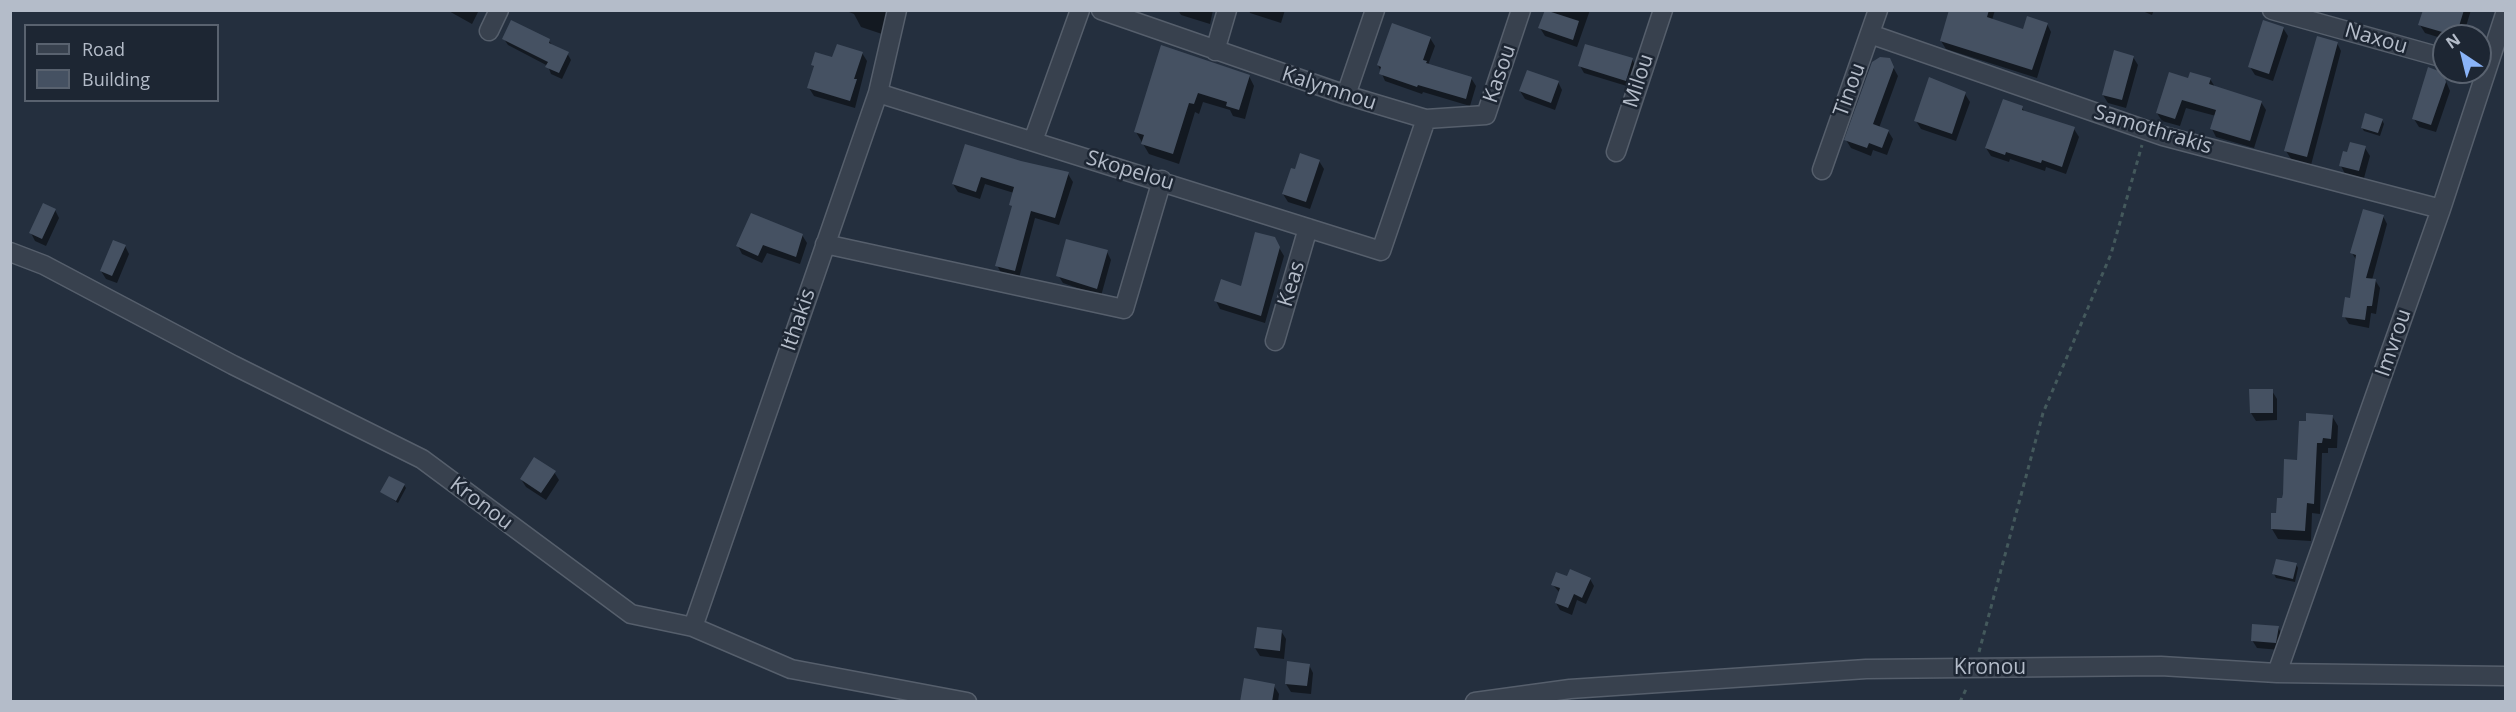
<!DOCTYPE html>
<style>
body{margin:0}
#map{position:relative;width:2516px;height:712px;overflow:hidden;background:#242f3e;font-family:"Open Sans",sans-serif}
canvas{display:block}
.frame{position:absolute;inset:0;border:12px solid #b4bcc9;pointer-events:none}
.legend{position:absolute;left:24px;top:24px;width:195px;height:78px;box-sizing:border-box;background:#1d2633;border:2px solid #59626f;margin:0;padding:8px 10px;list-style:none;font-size:18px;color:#b4bcc9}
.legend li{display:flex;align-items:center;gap:12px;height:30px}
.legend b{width:30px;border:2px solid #59626f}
.north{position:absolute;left:2432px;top:24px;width:60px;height:60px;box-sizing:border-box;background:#1d2633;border:2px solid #59626f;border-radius:50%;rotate:325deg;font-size:16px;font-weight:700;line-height:24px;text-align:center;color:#b4bcc9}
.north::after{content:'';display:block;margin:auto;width:21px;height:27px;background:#8ab4f8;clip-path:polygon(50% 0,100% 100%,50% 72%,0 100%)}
</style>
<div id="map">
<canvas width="2516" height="712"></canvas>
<div class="frame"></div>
<ul class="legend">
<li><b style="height:8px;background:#38414e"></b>Road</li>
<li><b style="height:16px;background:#455162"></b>Building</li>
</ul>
<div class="north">N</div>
</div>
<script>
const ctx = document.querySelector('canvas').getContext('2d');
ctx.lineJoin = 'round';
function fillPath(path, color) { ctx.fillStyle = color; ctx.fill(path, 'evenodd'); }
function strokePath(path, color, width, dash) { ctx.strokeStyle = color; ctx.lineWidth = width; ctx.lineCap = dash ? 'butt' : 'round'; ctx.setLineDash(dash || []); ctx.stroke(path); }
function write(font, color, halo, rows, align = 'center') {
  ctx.font = font + ' "Open Sans",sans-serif'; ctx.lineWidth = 5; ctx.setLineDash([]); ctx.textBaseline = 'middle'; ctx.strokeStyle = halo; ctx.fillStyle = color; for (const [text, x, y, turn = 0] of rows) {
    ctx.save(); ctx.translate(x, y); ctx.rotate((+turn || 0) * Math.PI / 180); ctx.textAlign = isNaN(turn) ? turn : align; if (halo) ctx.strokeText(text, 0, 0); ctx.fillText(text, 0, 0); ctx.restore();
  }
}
fillPath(new Path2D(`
 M447 10H479L472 24Z
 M844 10H890L885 35 861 27 854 14Z
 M1178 10H1213L1210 24 1181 15Z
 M1249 10H1285L1281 23 1250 13Z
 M1546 10H1590L1577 47 1545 36 1540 28Z
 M1950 10H1995L1992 20 2024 31 2047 24 2051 32 2037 78 1946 49 1941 41Z
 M2140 10H2154L2152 15Z
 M2425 10H2471L2463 36H2444V39L2425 33 2420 25Z
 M2283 28 2288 36 2273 81 2255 75 2250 67Z
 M1430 38 1435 46 1428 65 1471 78 1476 86 1470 106 1423 92 1422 94 1385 81 1378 65Z
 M504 39 549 41 553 46 567 53 571 60 562 79 551 74 548 66 508 45Z
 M2337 43 2341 51 2311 165 2291 159 2286 151Z
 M1162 47 1249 76 1254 86 1245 119 1233 116 1230 110 1203 102 1199 114 1195 112 1179 164 1149 154 1136 132Z
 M862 53 867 61 855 108 814 96 809 88 815 69 813 65Z
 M2133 57 2138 65 2126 108 2108 103 2103 95Z
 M1632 59 1636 67 1630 87 1584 73 1580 66Z
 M1889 60 1898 76 1879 128 1888 131 1893 139 1887 155 1873 150 1871 156 1851 148 1846 140Z
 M2443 74 2450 91 2436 132 2419 127 2414 119Z
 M2210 79 2215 87 2261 102 2266 110 2254 148 2216 137 2212 129 2216 116 2186 108 2180 126 2162 121 2157 113 2189 80Z
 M1558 82 1562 90 1555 110 1525 99 1520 91Z
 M1965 94 1970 102 1956 141 1921 129 1916 121Z
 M2022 107 2025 113 2074 129 2079 137 2066 174 2046 167 2045 171 2010 159 2009 162 1991 156 1986 148Z
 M2382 120 2384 124 2380 136 2364 131 2362 128Z
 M2365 148 2370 156 2364 178 2345 174 2341 166Z
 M1319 161 1324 169 1310 209 1288 202 1283 194 1296 171Z
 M1020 163 1068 174 1073 182 1059 225 1035 218 1019 278 1001 273 997 265 1013 208 1011 205 1014 193 985 184 980 199 958 192 953 184Z
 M55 210 59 218 46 246 35 241 31 233Z
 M2383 216 2387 224 2372 280H2375L2380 288 2376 314 2371 313 2369 328 2349 324 2344 316 2352 300 2357 261 2352 253Z
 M802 235 807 243 800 264 767 253 762 263 742 254 738 246Z
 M1274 239 1284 256 1265 323 1220 309 1216 301 1242 287Z
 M125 246 129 254 117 283 106 279 101 271Z
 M1107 252 1111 260 1101 296 1063 283 1058 275Z
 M2272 391 2277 399V420L2256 421 2251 413Z
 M2332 416 2338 426 2337 448H2328V453H2322L2320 514 2312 513 2311 541 2278 539 2272 529 2298 461Z
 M554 472 559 480 546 500 526 487 521 479Z
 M404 485 406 488 398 503 382 492Z
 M2296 564 2298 568 2295 582 2276 578 2274 574Z
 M1568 578 1590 579 1594 586 1586 604 1577 600 1572 615 1560 610 1556 603 1560 593 1553 585Z
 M2278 627 2282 635 2280 650 2257 648 2252 640Z
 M1281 631 1286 639 1284 659 1260 656 1255 648Z
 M1309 665 1313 673 1311 694 1291 692 1286 684Z
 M1274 686 1279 694 1278 702H1241Z`), '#0007');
fillPath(new Path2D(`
 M1545 10 1579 21 1573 40 1538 28Z
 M1949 10H1989L1987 17 2023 29 2027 16 2048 23 2032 70 1940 41Z
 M2423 10H2464L2456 36 2418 25Z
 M511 20 550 39 549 43 569 52 559 73 545 67 548 62 502 39Z
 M2263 20 2284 27 2269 74 2248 67Z
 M1392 23 1431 37 1423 60 1427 61 1426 63 1472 77 1466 99 1418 85 1417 87 1379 74 1381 67 1377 65Z
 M2317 36 2338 42 2307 157 2284 151Z
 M837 44 863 52 854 79H857L850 101 807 88 814 66 811 65 815 52 832 57Z
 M1585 44 1633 58 1626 81 1578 66Z
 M1161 45 1250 75 1239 110 1226 106 1227 102 1198 93 1194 104 1189 103 1173 154 1141 144 1144 135 1134 132Z
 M2114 50 2134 56 2122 100 2102 95Z
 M1880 57 1890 58 1894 67 1873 124 1889 130 1882 148 1869 143 1867 148 1844 140 1872 62Z
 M2428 67 2444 73 2446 82 2431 125 2412 119Z
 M1527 70 1559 81 1551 103 1519 91Z
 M2169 72 2188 78 2190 72 2211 78 2209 84 2262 101 2250 141 2210 129 2216 110 2182 100 2175 119 2156 113Z
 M1929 77 1966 92 1952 134 1914 121Z
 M2003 99 2023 106 2022 110 2075 127 2062 167 2042 160 2041 163 2006 152 2005 155 1985 148Z
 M2365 113 2383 119 2378 133 2361 128Z
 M2350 142 2366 146 2359 171 2339 166 2343 151 2347 152Z
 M965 144 1021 161 1069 172 1055 218 1031 211 1015 271 995 266 1012 206 1009 205 1014 187 981 177 976 192 952 184Z
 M1300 153 1320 160 1306 202 1282 194 1291 168 1295 169Z
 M43 203 56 209 42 239 29 233Z
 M2363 209 2384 215 2366 278 2376 279 2372 306H2367L2365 320 2342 317 2345 297 2350 298 2356 255 2350 253Z
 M751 213 803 234 796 257 763 245 758 256 736 246Z
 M1255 232 1275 237 1280 247 1261 316 1214 301 1221 279 1241 286Z
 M1066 239 1108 250 1097 289 1056 276Z
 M113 240 126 245 112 276 100 271Z
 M2249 389H2273V413H2250Z
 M2306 413 2333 415 2331 439 2323 438 2322 443H2317L2314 504 2307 503 2305 531 2271 529V513H2276L2277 498H2282L2283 494 2284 459 2297 460 2299 421H2306Z
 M534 457 556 471 541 493 520 479Z
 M389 476 405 484 396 501 380 492Z
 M2276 559 2297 563 2293 579 2272 574Z
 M1570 569 1591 578 1582 598 1574 594 1568 608 1555 603 1560 588 1551 585 1556 572 1567 576Z
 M2252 624 2279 626 2276 643 2251 641Z
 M1257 627 1282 630 1280 651 1254 648Z
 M1287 661 1310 664 1307 686 1285 684Z
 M1244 678 1275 684 1272 702H1240Z`), '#455162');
const minor = new Path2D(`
 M2272 10 2444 58
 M489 31 499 10
 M1870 34 2163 136 2441 209
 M1215 51 1227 10
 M878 93 1381 251 1426 119 1346 95 1101 10
 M1346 95 1375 10
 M1426 119 1486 115 1521 10
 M1033 141 1080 10
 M1616 152 1663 10
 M1822 170 1878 10
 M825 244 1124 309 1162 180
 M10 252 44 265 233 365 422 459 631 614 693 627 791 669 967 702
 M1275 341 1308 228
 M693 627 878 93 897 10
 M2277 673 2441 209 2506 11
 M1475 702 1570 689 1866 669 2161 666 2277 673 2506 676`);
strokePath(minor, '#565f6c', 21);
strokePath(new Path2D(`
 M1979 652 2043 413 2111 254 2142 145
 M1960 702 1967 687`), '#44595c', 3, [4.5, 4.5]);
strokePath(minor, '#38414e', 18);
write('21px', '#b4bcc9', '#1d2633', [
 ["Naxou",2376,39,16],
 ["Kasou",1500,74,-71],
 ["Milou",1639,81,-72],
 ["Kalymnou",1329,89,18],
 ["Tinou",1850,90,-70],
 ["Samothrakis",2153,130,17],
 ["Skopelou",1130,171,17],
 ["Keas",1292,284,-73],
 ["Ithakis",799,320,-71],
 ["Imvrou",2394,343,-71],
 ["Kronou",481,504,37],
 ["Kronou",1990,668]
]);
</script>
